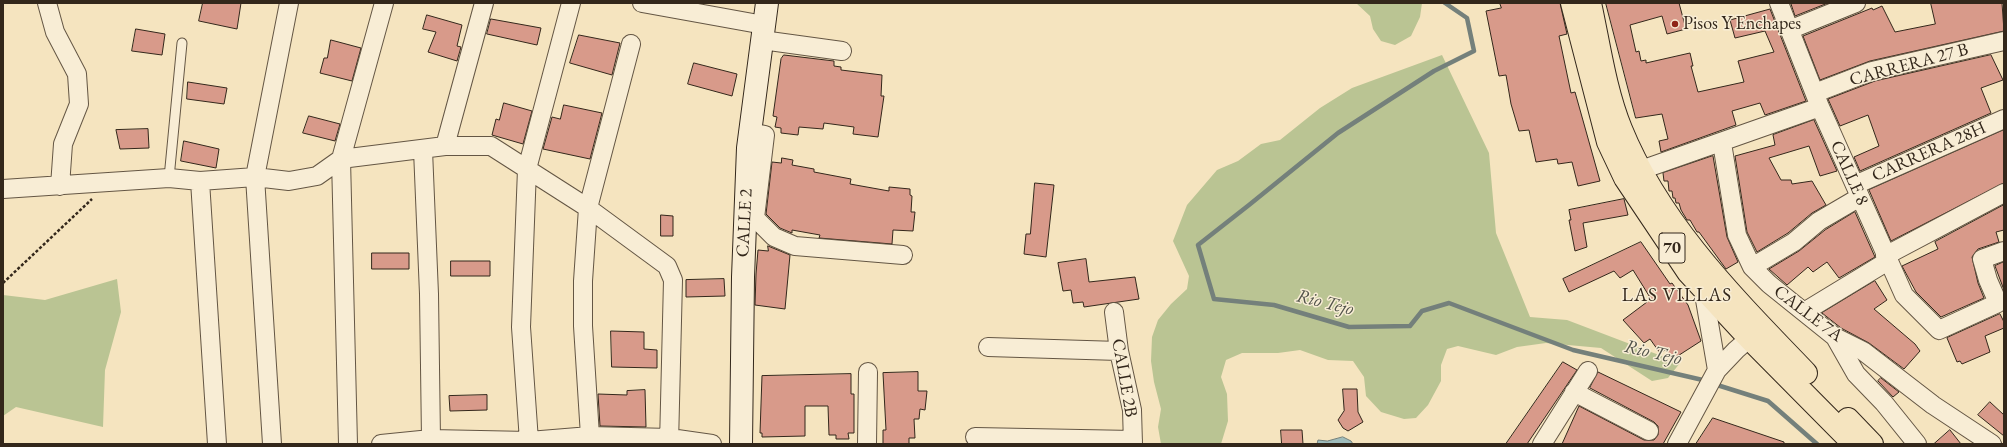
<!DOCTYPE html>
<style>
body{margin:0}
#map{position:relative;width:2007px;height:447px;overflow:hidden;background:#f5e4bf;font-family:"EB Garamond",serif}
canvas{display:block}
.frame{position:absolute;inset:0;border:4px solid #33271b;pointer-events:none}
</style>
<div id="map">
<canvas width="2007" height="447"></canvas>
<div class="frame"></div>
</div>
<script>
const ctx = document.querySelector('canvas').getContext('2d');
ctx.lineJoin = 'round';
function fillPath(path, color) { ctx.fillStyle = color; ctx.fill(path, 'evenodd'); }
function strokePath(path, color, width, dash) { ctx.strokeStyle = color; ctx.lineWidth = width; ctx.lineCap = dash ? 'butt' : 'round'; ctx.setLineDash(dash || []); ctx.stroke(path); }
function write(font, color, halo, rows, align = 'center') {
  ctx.font = font + ' "EB Garamond",serif'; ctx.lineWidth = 3; ctx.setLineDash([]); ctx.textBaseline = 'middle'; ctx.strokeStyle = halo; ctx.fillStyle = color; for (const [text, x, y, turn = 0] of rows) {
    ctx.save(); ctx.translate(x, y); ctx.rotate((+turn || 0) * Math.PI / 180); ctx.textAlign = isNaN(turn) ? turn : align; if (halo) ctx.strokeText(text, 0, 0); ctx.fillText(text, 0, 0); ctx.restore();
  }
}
fillPath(new Path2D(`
 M1356 3H1422L1420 17 1411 36 1395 45 1381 41 1373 29 1370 16Z
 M1442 55 1489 153 1496 233 1530 317 1567 320 1680 363 1668 378 1652 381 1601 348 1546 343 1517 347 1496 355 1458 346 1447 349 1441 365V381L1428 405 1416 418 1404 419 1381 412 1366 396 1364 377 1353 361 1328 360 1300 350 1278 353H1242L1226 360 1221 377 1227 394 1228 421 1221 444H1161L1158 427 1161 409 1154 382 1151 361 1152 337 1158 320 1171 304 1187 289 1189 276 1173 241 1187 205 1217 170 1238 161 1261 144 1280 140 1320 108 1352 88Z
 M117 279 121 312 105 370 103 427 16 407 3 416V295L45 300Z`), '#bac493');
const water = new Path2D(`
 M1343 437 1351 441 1353 444H1317L1318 440 1327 441Z`);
fillPath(water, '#9fbcbb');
strokePath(water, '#74807b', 1);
strokePath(new Path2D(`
 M1445 3 1467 18 1474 51 1434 71 1338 133 1249 205 1198 245 1214 299 1274 305 1349 327 1410 326 1422 311 1449 303 1573 350 1707 381
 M1714 384 1768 401 1817 444`), '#74807b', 4.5);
const building = new Path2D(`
 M203 3H241L237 29 199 21Z
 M1500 3H1560L1567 34 1559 36 1571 93 1575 92 1600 181 1578 186 1572 162 1558 164 1557 159 1536 162 1529 130 1519 131 1511 104 1506 75 1499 76 1486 11 1501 8Z
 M1606 3H1679L1686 29 1667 34 1662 16 1630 25 1636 52 1639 51 1641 61 1646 60V63L1690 53 1693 66H1691L1698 92 1744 82 1738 61 1774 52 1765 31 1735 38 1730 20 1770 9 1806 101 1765 115 1760 103 1732 111 1736 125 1661 152 1659 141 1668 139 1662 114 1636 118Z
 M1793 3H1828L1795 16 1791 4Z
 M1931 3H2002L2004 31 1870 61 1820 80 1803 36 1872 8 1873 10 1882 6 1895 32 1935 24Z
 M427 15 462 25 457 46 461 47 457 61 428 52 436 32 423 29Z
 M491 19 541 28 537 45 487 34Z
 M136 29 165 34 162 55 132 51Z
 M579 35 620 43 612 75 570 63Z
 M331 40 361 48 352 81 320 73 324 58H327Z
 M784 55 834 61V66L841 67V70L882 75 881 96H884L878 137 853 134 854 127 824 123 823 129 799 127 798 135 781 133V128L775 127 777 117 773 116 781 59Z
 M1991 55 2003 80 1981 88 1991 113 1860 171 1854 157 1879 146 1868 115 1840 126 1828 99 1875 81Z
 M694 63 737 74 732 96 688 84Z
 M188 82 227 88 224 104 187 99Z
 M504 103 532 111 523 144 492 135 496 119 499 120Z
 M564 105 602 113 590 159 543 149 552 117 560 119Z
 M309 116 340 124 335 141 303 133Z
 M1814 120 1837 171 1820 176 1809 146 1769 158 1781 180H1791L1792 184 1812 181 1826 205 1812 213 1788 233 1757 252 1747 232 1735 156 1775 145 1773 135Z
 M148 129 149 148 120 149 116 130Z
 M2004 130V183L1891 241 1869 190Z
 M184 141 219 149 216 168 181 161Z
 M1713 156 1727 237 1738 262 1726 269 1699 232H1697L1690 220H1687L1681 210 1679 203H1676L1675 198H1673L1672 191H1669L1668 181H1664L1663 173Z
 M782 158 793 160 792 165 814 169V172L851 179 850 184 889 191V187L910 189V195L912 196 911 212H915L913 231 893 230 892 244 819 238 820 235 792 230V233L780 228 766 214 772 162 781 163Z
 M1035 183 1054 185 1046 257 1024 254 1026 234H1030Z
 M1624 199 1628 215 1583 223 1587 247 1575 251 1569 220H1571L1569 210Z
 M2004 205V230L1996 232 1999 242 1978 249 1972 257 1978 283 1984 298 1941 317 1916 292 1902 266 1938 249 1935 242Z
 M1855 212 1875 257 1839 278 1827 262 1813 272 1808 267 1787 285 1769 269 1799 251 1825 230Z
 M661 215 673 216V236H661Z
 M1641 242 1670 284 1672 283 1688 305 1701 341 1673 359 1665 350 1660 353 1650 339 1644 343 1623 320 1651 299 1633 270 1620 278 1614 271 1569 292 1563 279Z
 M768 246 790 255 785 309 755 305 756 274 758 250 768 251Z
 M372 253H409V269H372Z
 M1086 259 1089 282 1135 277 1139 299 1084 307 1083 302 1073 303 1071 290 1063 291 1058 263Z
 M451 261H490V276H451Z
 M2004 262V290L1995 266Z
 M724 279 725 296 686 297V280Z
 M1875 281 1887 300 1874 309 1915 344 1920 351 1904 369 1869 343 1841 328 1822 313Z
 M2000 314 2004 322V328L1985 336 1990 352 1962 364 1960 361 1957 362 1947 338Z
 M611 331 644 332V349L657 350V368L612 367Z
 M1563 362 1577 370 1527 444H1506Z
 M918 372V391H927L925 410 920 409 919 419H914L915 438H909V444H883V430H886L883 373Z
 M1598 372 1681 412 1663 444H1562L1579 406 1644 440H1654L1658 435V426L1654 422 1590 388Z
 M851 374V394H854V433H848L849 439H836V435H829L828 406H805V436L762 437V433H760L762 376Z
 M1881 378 1899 392 1893 397 1878 381Z
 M1343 389H1357L1358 412 1363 422 1348 431 1343 428 1338 420 1344 411Z
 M645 390 646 427 600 426 598 394 627 395V391Z
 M487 395V410L450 411 449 396Z
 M1990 402 2004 415V436L1978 415Z
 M1713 418 1784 442V444H1696Z
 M1281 430H1302L1303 444H1282Z
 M1950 430 1961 444H1934Z`);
fillPath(building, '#d89a8a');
strokePath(building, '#33271b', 1);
const lane = new Path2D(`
 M169 178 182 43`);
const street = new Path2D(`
 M47 3 55 32 77 74 79 104 63 144 60 186
 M642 3 764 25
 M1779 3 1820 107 1904 295 1939 330 1998 303 1988 280 1982 259 2004 251
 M1789 30 1856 3
 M762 40 842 51
 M1815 93 1872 71 2004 41
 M750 132 765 135 755 218 774 237 795 246 903 255
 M1722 143 1737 235 1752 267 1769 284 1835 337 1863 351 1933 405 1992 444
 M445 146 484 3
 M423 150 429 294 431 439
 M1641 170 1820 107
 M200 181 217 444
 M1855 185 2004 119
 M3 189 169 178 200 181 255 177 289 181 317 176 341 159 445 146H491L588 208 667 266 673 280 669 444
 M1885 256 2004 193
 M1752 267 1794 242 1819 221 1860 197
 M1703 288 1717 370
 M1114 312 1119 351 1132 410 1133 444
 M1804 312 1888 261
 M1835 337 1856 374 1884 403 1917 444
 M988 347 1119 351
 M1574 392 1649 431
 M590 436 583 326V281L588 208 631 44
 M975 437 1133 440
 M529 441 521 327 527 169 571 3
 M272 444 255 177 289 3
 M348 444 341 159 384 3
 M381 444 431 439 529 441 590 436 670 438 712 444
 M867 444 868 372
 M1542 444 1588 371
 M1677 444 1717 370 1736 350 1760 329`);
const secondary = new Path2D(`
 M741 444 743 277 748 148 767 3`);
const primary = new Path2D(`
 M1572 3 1608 142 1625 178 1688 272 1750 339 1854 444
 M1590 3C1599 44 1605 90 1621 129 1660 225 1735 299 1806 373
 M1848 419 1872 444`);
strokePath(lane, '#645644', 11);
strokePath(street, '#645644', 20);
strokePath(secondary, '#33271b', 24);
strokePath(primary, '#33271b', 24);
strokePath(new Path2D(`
 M3 283 92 199`), '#33271b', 2.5, [3, 2]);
strokePath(lane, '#f8edd5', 9);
strokePath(street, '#f8edd5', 18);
strokePath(secondary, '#f8edd5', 22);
strokePath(primary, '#f5e4bf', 22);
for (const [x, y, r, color] of [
 [1675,24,4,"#8f2418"]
]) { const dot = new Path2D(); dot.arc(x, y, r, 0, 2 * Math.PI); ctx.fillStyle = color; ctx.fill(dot); strokePath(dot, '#f8edd5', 1.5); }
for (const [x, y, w] of [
 [1672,248,26]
]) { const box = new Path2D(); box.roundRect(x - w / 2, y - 15, w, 30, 3); ctx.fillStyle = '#f8edd5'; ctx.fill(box); strokePath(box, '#33271b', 1); }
write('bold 17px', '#33271b', null, [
 ["70",1672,248]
]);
write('18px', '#33271b', '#f8edd5', [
 ["Pisos Y Enchapes",1683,24]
], 'left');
write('18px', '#33271b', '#f8edd5', [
 ["CARRERA 27 B",1909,65,-15],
 ["CARRERA 28H",1929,152,-24],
 ["CALLE 8",1849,173,66],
 ["CALLE 2",745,223,-87],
 ["CALLE 7A",1808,314,37],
 ["CALLE 2B",1124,378,80]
]);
ctx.letterSpacing = '1px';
write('19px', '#33271b', '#f8edd5', [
 ["LAS VILLAS",1677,296]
]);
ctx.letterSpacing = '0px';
write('italic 19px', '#53544b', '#f8edd5', [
 ["Rio Tejo",1325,303,14],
 ["Rio Tejo",1653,353,13]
]);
</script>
